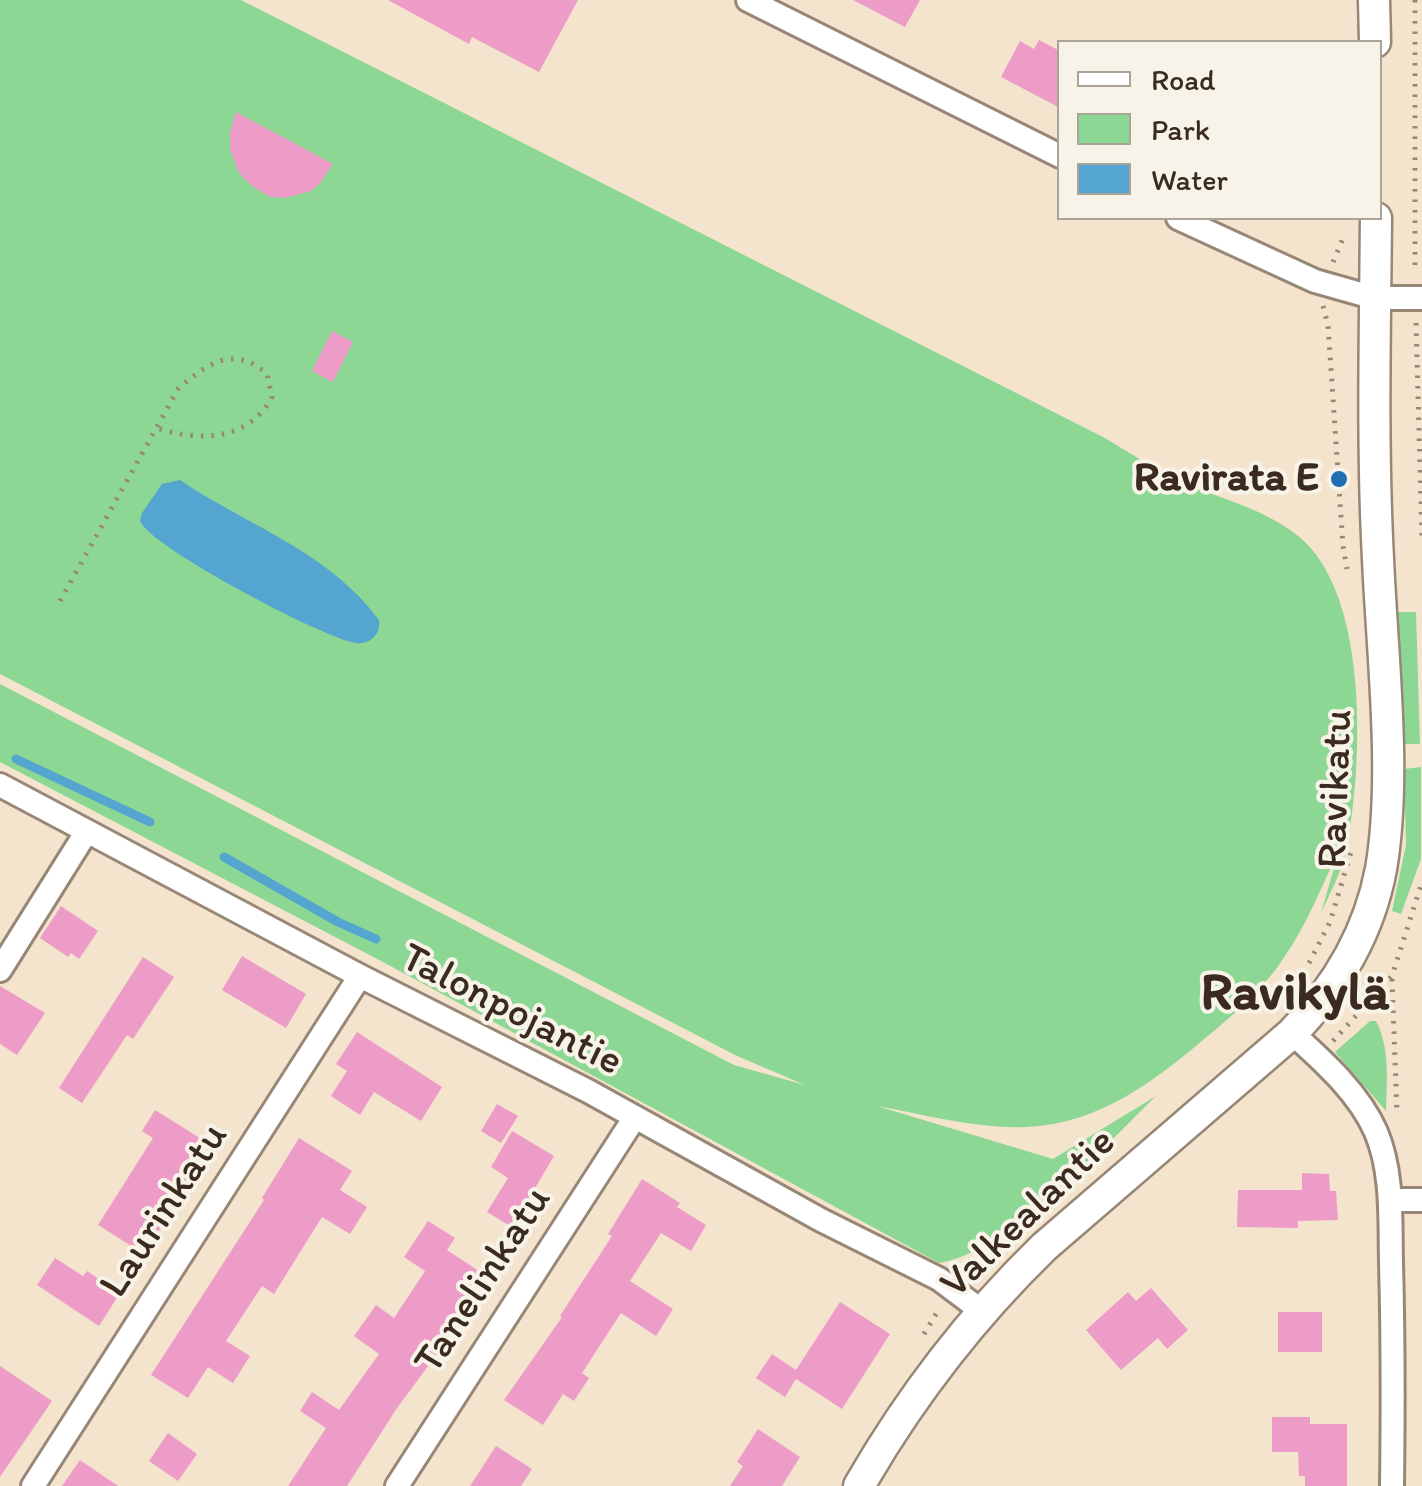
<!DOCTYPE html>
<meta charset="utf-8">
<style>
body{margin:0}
#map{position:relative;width:1422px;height:1486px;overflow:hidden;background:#f4e4cd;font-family:Itim,sans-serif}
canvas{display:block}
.legend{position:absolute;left:1057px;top:40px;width:325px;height:180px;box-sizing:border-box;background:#f7f3e8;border:2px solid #aca397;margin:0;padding:12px 18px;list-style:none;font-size:30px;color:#3b2a1e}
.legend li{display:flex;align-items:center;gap:20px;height:50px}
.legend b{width:50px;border:2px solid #aca397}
</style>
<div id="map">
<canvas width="1422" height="1486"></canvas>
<ul class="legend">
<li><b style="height:12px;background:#fff"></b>Road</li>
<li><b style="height:28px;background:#8dd794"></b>Park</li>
<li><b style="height:28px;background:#54a5cf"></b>Water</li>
</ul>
</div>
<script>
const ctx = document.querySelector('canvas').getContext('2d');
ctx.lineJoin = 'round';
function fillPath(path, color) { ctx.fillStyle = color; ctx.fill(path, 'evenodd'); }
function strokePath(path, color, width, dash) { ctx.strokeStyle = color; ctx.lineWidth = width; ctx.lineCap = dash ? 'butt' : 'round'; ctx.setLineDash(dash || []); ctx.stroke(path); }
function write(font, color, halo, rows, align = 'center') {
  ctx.font = font + ' Itim,sans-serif'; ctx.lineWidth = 8; ctx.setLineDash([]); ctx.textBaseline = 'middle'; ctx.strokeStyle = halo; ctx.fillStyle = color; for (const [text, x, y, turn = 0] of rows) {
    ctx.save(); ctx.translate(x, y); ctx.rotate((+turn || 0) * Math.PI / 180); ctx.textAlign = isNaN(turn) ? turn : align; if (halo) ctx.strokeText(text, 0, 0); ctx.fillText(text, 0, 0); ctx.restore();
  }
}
fillPath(new Path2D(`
 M0 0H241L1103 437C1131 453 1159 473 1189 485 1228 501 1273 512 1305 542 1369 604 1363 769 1346 850 1342 871 1330 893 1321 913L1339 851C1321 887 1307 925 1283 959 1262 991 1232 1016 1203 1040 1151 1084 1098 1123 1028 1127 977 1129 926 1115 877 1106L1053 1159 1156 1096C1106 1145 1007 1253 939 1263L383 962 0 762V684L734 1065 805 1085 737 1056 0 674Z
 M1398 612H1416L1420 744H1404Z
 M1421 767V859L1401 914 1392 911 1406 845 1404 769Z
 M1370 1021H1376C1390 1047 1387 1081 1386 1111L1335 1052Z`), '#8dd794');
fillPath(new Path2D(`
 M180 480C248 526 328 551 379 620 381 633 371 645 356 643 325 639 150 547 140 521L142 513 162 484Z`), '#54a5cf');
strokePath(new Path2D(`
 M16 759 150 822
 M224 857 338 922 376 939`), '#54a5cf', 9);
fillPath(new Path2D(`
 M388 0H578L539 72 472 37 469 44Z
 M853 0H920L905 27Z
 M1039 40 1060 51V108L1001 77 1020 41 1034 49Z
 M236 112 333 164 320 183 311 191 285 198 270 197 252 186 239 173 230 149V133Z
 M332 331 353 342 333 382 312 371Z
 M61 906 98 931 79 959 71 953 68 957 40 938Z
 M242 956 306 994 286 1028 222 990Z
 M143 957 174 977 133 1039 127 1035 82 1103 59 1088Z
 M0 986 45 1013 17 1055 0 1044Z
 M357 1032 442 1087 421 1121 374 1092 360 1115 331 1096 347 1071 336 1064Z
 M497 1104 518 1116 501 1143 481 1131Z
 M155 1110 203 1140 195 1152 205 1158 144 1254 98 1225 153 1138 142 1131Z
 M512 1131 554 1156 512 1227 487 1212 508 1178 491 1167Z
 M299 1138 352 1171 340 1190 367 1207 350 1234 322 1217 274 1294 262 1286 226 1341 250 1356 233 1383 208 1367 188 1398 151 1375 264 1200 262 1198Z
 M1302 1173 1329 1174 1330 1191H1336L1338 1220 1298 1221V1228L1237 1227 1238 1190H1302Z
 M642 1179 680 1203 677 1207 706 1225 691 1251 661 1233 630 1281 673 1309 656 1336 621 1313 582 1373 589 1378 574 1401 563 1394 543 1425 504 1400 562 1317 560 1316 612 1236 608 1234Z
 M428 1221 455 1238 447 1250 485 1275 437 1347 440 1350 397 1408 347 1486H288L326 1428 300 1411 312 1392 339 1410 379 1354 354 1336 376 1305 394 1318 425 1271 404 1257Z
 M55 1258 83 1276 87 1271 120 1293 99 1326 37 1285Z
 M1151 1288 1188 1330 1167 1349 1158 1338 1121 1370 1086 1330 1128 1292 1136 1301Z
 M840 1302 890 1334 842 1409 796 1379 785 1397 756 1378 772 1354 796 1370Z
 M1278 1312H1322V1352H1278Z
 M0 1366 52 1401 0 1477Z
 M1272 1417H1310V1424H1347V1486H1305V1476H1299L1298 1452H1272Z
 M758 1429 800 1457 782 1486H730L743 1466 737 1462Z
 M168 1433 197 1454 178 1481 149 1461Z
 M496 1446 532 1469 521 1486H470Z
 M80 1460 118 1486H62Z`), '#ed9cc7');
const minor = new Path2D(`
 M748 0 1060 156
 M1178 218 1315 281 1375 298H1422
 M0 785 360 976 588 1091 821 1220 939 1279 983 1312
 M0 970 87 831
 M1292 1033C1323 1061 1359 1093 1376 1132 1393 1172 1390 1219 1391 1262 1393 1337 1393 1411 1392 1486
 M1390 1200H1422
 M33 1486 360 976
 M397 1486 635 1117`);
const tertiary = new Path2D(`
 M1374 0 1375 42
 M859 1486C909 1399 973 1316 1044 1247L1292 1033C1337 987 1369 933 1381 869 1397 777 1382 653 1378 559 1372 445 1375 331 1376 218`);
strokePath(minor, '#988776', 28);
strokePath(tertiary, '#988776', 35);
strokePath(new Path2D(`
 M1415 0V272
 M1333 262 1344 236
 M1323 306 1328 325 1343 546 1347 569
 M1416 323 1422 537
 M60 601 178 389C206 364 234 344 267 374L272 397C249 441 199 442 157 428
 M1309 963 1330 922 1351 852
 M1392 979 1397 1113
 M1333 1041 1392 976 1422 882
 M964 1271 1001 1246
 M924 1334 939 1309`), '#988776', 5, [2.5, 8]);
strokePath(minor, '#fff', 22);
strokePath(tertiary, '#fff', 30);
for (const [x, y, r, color] of [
 [1339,479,10,"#1f6fb2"]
]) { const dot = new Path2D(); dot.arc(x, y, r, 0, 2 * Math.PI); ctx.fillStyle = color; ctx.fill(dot); strokePath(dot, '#f7f3e8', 4); }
write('bold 42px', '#3b2a1e', '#f7f3e8', [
 ["Ravirata E",1319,479]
], 'right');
write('42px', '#3b2a1e', '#f7f3e8', [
 ["Ravikatu",1337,789,-88],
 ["Talonpojantie",511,1011,27],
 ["Laurinkatu",165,1211,-57],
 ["Valkealantie",1029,1214,-44],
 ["Tanelinkatu",484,1281,-57]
]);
write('bold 52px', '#3b2a1e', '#f7f3e8', [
 ["Ravikylä",1295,996]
]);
</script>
